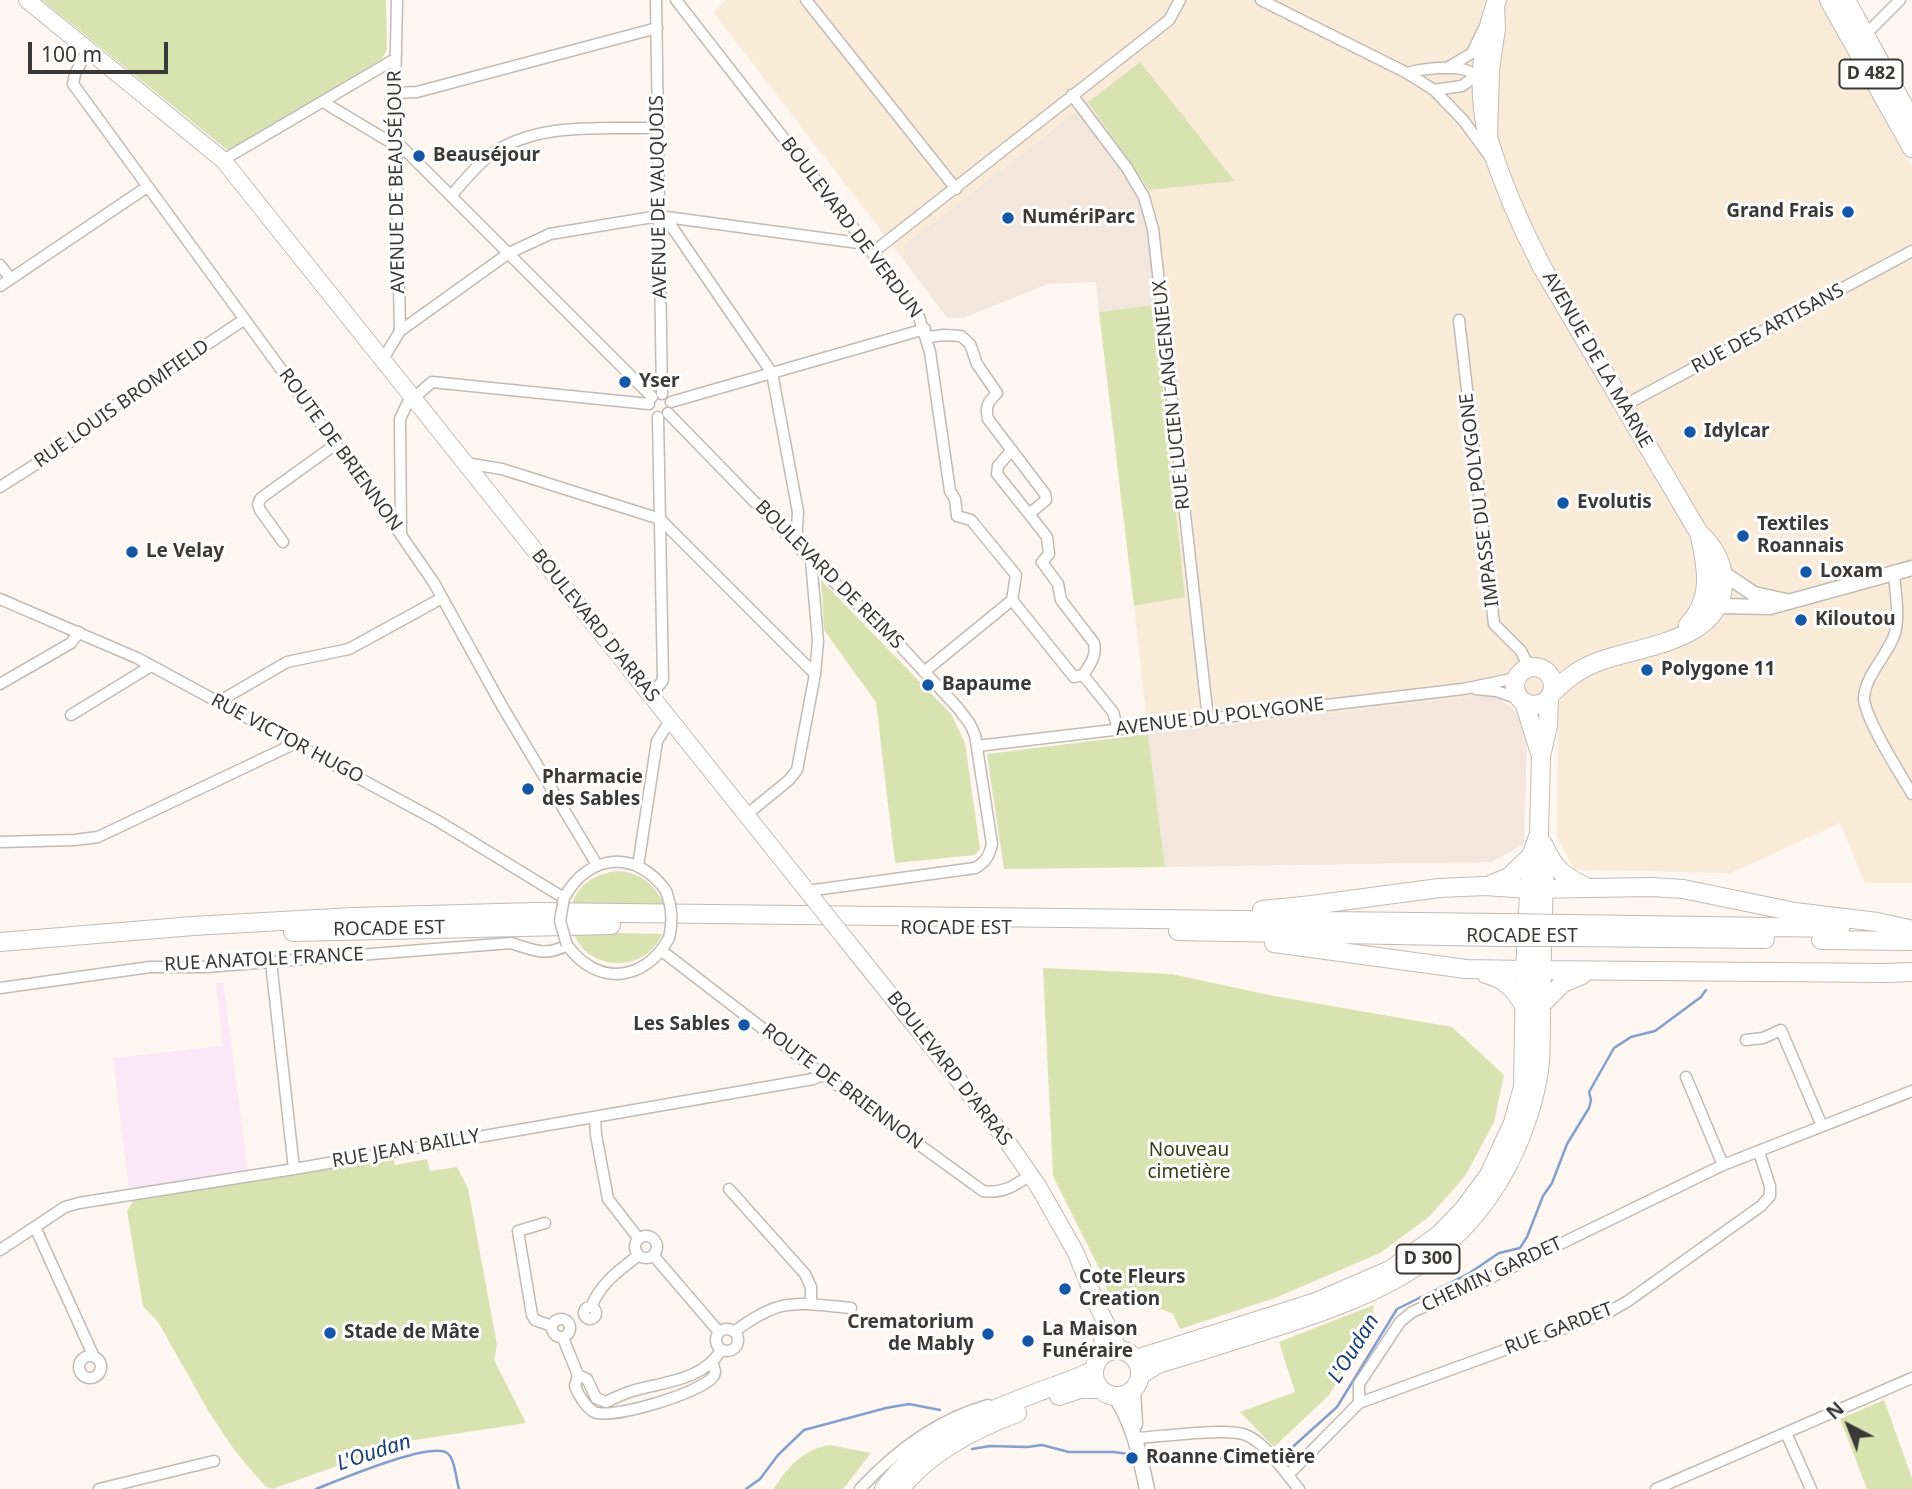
<!DOCTYPE html>
<meta charset="utf-8">
<style>
body{margin:0}
#map{position:relative;width:1912px;height:1489px;overflow:hidden;background:#fdf6f1;font-family:"Noto Sans",sans-serif}
canvas{display:block}
.north{position:absolute;left:1814px;top:1391px;width:70px;height:70px;-webkit-text-stroke:5px #fff;paint-order:stroke;rotate:318deg;font-size:19px;font-weight:700;line-height:28px;text-align:center;color:#3b3937}
.north::after{content:'';display:block;margin:auto;width:24px;height:32px;background:#3b3937;clip-path:polygon(50% 0,100% 100%,50% 72%,0 100%)}
.scale{position:absolute;left:28px;top:42px;width:140px;height:32px;box-sizing:border-box;border:4px solid #3b3937;border-top:0;padding-left:9px;font-size:21px;line-height:24px;white-space:nowrap;color:#3b3937;-webkit-text-stroke:5px #fff;paint-order:stroke}
</style>
<div id="map">
<canvas width="1912" height="1489"></canvas>
<div class="north">N</div>
<div class="scale">100 m</div>
</div>
<script>
const ctx = document.querySelector('canvas').getContext('2d');
ctx.lineJoin = 'round';
function fillPath(path, color) { ctx.fillStyle = color; ctx.fill(path, 'evenodd'); }
function strokePath(path, color, width, dash) { ctx.strokeStyle = color; ctx.lineWidth = width; ctx.lineCap = dash ? 'butt' : 'round'; ctx.setLineDash(dash || []); ctx.stroke(path); }
function write(font, color, halo, rows, align = 'center') {
  ctx.font = font + ' "Noto Sans",sans-serif'; ctx.lineWidth = 6; ctx.setLineDash([]); ctx.textBaseline = 'middle'; ctx.strokeStyle = halo; ctx.fillStyle = color; for (const [text, x, y, turn = 0] of rows) {
    ctx.save(); ctx.translate(x, y); ctx.rotate((+turn || 0) * Math.PI / 180); ctx.textAlign = isNaN(turn) ? turn : align; if (halo) ctx.strokeText(text, 0, 0); ctx.fillText(text, 0, 0); ctx.restore();
  }
}
fillPath(new Path2D(`
 M1088 102 1149 190 1154 305 1099 312 1096 282 1048 284 963 318H947L903 259 904 245Z
 M1485 695 1497 697 1514 710 1522 721 1527 737 1524 844 1492 862 1165 867 1148 734Z`), '#f3e7dd');
fillPath(new Path2D(`
 M727 0H1819L1912 167V883H1865L1840 823 1731 873 1574 870 1557 837 1558 709 1485 695 1148 734 1134 606 1185 597 1154 305 1149 190 1235 180 1139 62 905 245 903 259 713 12Z`), '#f9ebd8');
fillPath(new Path2D(`
 M223 982 248 1172 129 1190 113 1058 223 1046 216 983Z`), '#fae7f7');
fillPath(new Path2D(`
 M42 0H386L387 49 382 59 232 149H226Z
 M1140 62 1235 181 1149 190 1088 102Z
 M1154 305 1185 597 1134 606 1099 312Z
 M821 580 951 714 965 743 980 849 975 855 895 863 876 702 824 630Z
 M1148 734 1165 867 1004 869 987 754Z
 M616 871C639 872 654 883 664 904H572C579 884 595 874 616 871Z
 M573 932 662 934C646 973 588 973 573 932Z
 M1043 968 1171 974 1274 996 1452 1027 1504 1075 1494 1122 1465 1176 1430 1216 1380 1253 1275 1298 1180 1329 1173 1314 1124 1294 1109 1296 1102 1274 1053 1176Z
 M393 1158 395 1165 427 1159 430 1171 457 1167 468 1188 497 1345 494 1360 526 1423 408 1441 272 1489 265 1486 235 1451 209 1412 158 1322 143 1306 127 1211 133 1201Z
 M1374 1305 1370 1330 1329 1395 1274 1447 1240 1412 1295 1392 1279 1342Z
 M1884 1400 1912 1478V1489H1867L1840 1419Z
 M829 1445 871 1453 843 1489H774C787 1467 803 1450 829 1445Z`), '#d9e2b1');
strokePath(new Path2D(`
 M972 1449 990 1446 1027 1447 1042 1445 1069 1452H1114L1135 1455
 M1145 1454 1261 1461 1271 1458
 M1277 1455 1287 1452 1337 1407 1397 1309 1468 1274 1499 1253 1520 1248 1527 1237 1543 1196 1552 1183 1567 1144 1589 1108 1591 1100 1589 1092 1614 1048 1631 1037 1655 1031 1701 997 1706 990
 M316 1489C337 1481 430 1441 447 1453 455 1458 456 1480 459 1489
 M746 1489 760 1479 778 1455 804 1430 886 1408 909 1404 940 1410`), '#839fcc', 2.5);
const minor = new Path2D(`
 M656 0 662 394
 M676 0 866 244 919 317 930 352 950 491 955 499 957 516 971 520 1016 575 1012 600 924 672
 M806 0 956 189
 M1261 0 1407 73 1434 90 1463 120 1491 158
 M1862 38 1900 0
 M87 51 75 74 73 84 383 509 434 583 502 706 597 865
 M1447 68 1472 53 1483 30
 M1407 73C1420 69 1457 64 1470 72 1474 74 1479 80 1482 84
 M1434 90 1462 86 1478 74
 M395 93 417 92 657 28
 M1072 95 1127 168 1144 197 1153 229 1208 719
 M323 102 390 142 401 146 652 397
 M223 160 395 59
 M451 196C463 182 474 168 489 156 535 121 603 129 658 128
 M665 217 772 373 798 512 796 545
 M872 253 1169 20 1180 0
 M0 265 11 279
 M0 286 147 187
 M1459 320 1494 624 1521 651 1529 667
 M400 331 509 253 550 234 659 216 866 244
 M927 337 944 335 961 336 970 344 977 364 997 393C988 402 985 406 988 419L1045 494 1046 500 1029 514 1047 537 1049 554 1042 562 1058 584 1061 600 1094 643C1097 656 1090 665 1083 675L1113 712 1118 729
 M383 359 400 331 395 93 397 0
 M671 402 925 329
 M1623 406 1912 251
 M668 413 811 560 894 639 958 708 970 724 975 735 992 844C989 856 986 862 975 868L807 891
 M1011 451 998 466 997 474 1029 514
 M465 463 502 469 660 519 815 674
 M0 487 66 445 102 414 245 319
 M401 534 400 419 407 404 432 382 649 404
 M283 542 260 510 258 504 261 498 336 444
 M1894 573C1895 592 1900 614 1895 633 1888 655 1866 674 1864 697 1863 716 1901 775 1912 794
 M0 599 137 658 438 821 564 898C588 853 637 849 666 891
 M1012 600 1074 677 1083 675
 M0 684 71 643 79 632
 M1476 689 1496 691 1520 699
 M651 696 663 680 658 417
 M218 702 287 662 349 649 442 598
 M71 715 151 666
 M977 746 1463 689 1516 678
 M745 816 789 780 797 770 815 674 818 641 811 560
 M0 842 74 840 98 837 296 743
 M638 866 657 741 670 721
 M662 951 823 1075 983 1191C1003 1194 1014 1186 1030 1175
 M271 962 294 1169
 M0 988 150 967H206L511 943C533 950 546 957 567 945 597 987 645 982 669 938
 M1746 1040 1763 1038 1781 1030 1822 1126
 M1686 1077 1723 1165
 M595 1117 596 1135 608 1199 639 1239
 M729 1189 805 1274 811 1287V1304
 M545 1223 518 1231 532 1315 535 1320 552 1326
 M35 1227 94 1357
 M635 1247a11 11 0 1 1 22 0a11 11 0 1 1-22 0Z
 M0 1250 65 1207 79 1203 294 1169 813 1079 823 1075
 M653 1255 719 1332
 M591 1307C601 1283 618 1271 639 1255
 M584 1313a6 6 0 1 1 12 0a6 6 0 1 1-12 0Z
 M552 1328a9 9 0 1 1 18 0a9 9 0 1 1-18 0Z
 M716 1340a11 11 0 1 1 22 0a11 11 0 1 1-22 0Z
 M734 1332C781 1296 796 1303 851 1308
 M563 1338 578 1375 587 1379 596 1398 606 1402C614 1398 623 1394 632 1391 662 1382 703 1381 721 1350
 M79 1367a11 11 0 1 1 22 0a11 11 0 1 1-22 0Z
 M578 1375 575 1386C578 1395 586 1407 594 1412 612 1420 700 1393 713 1377 717 1372 714 1368 712 1362
 M1359 1403 1609 1312 1628 1301 1761 1206 1770 1196V1186L1759 1152
 M1786 1433 1811 1489
 M1137 1438C1160 1437 1227 1427 1246 1435 1266 1443 1285 1473 1299 1489
 M1289 1474 1359 1403V1384L1400 1322 1412 1312 1486 1280 1723 1165 1912 1091
 M99 1489 214 1461
 M860 1489C895 1451 938 1419 988 1405
 M1656 1489 1912 1378`);
const tertiary = new Path2D(`
 M1723 573 1754 594 1786 601
 M1715 598 1720 606 1770 607 1912 568
 M1133 1390 1135 1424
 M1115 1396C1134 1424 1140 1457 1147 1489`);
const secondary = new Path2D(`
 M27 0 223 160 815 901
 M847 941 1004 1137 1038 1186 1075 1251 1098 1307 1119 1350
 M1101 1327 1104 1354`);
const primary = new Path2D(`
 M1829 0 1912 148
 M1846 0 1912 121
 M1495 6 1496 29 1490 69 1488 138C1477 89 1480 47 1497 0
 M1488 138C1502 183 1520 225 1542 267L1699 533C1714 546 1724 564 1723 584 1721 641 1641 646 1600 661 1580 668 1566 679 1551 694
 M1688 625C1713 599 1707 568 1700 536
 M1515 686a19 19 0 1 1 38 0a19 19 0 1 1-38 0Z
 M1524 702 1540 753
 M1533 970 1886 973
 M1541 1005 1563 983 1582 975
 M1094 1373a23 23 0 1 1 46 0a23 23 0 1 1-46 0Z
 M1136 1359 1316 1302 1390 1270 1440 1234 1463 1210 1489 1175 1513 1123 1523 1087 1525 970 1531 856 1539 834 1541 756 1548 725 1549 697
 M1140 1375 1158 1364C1198 1352 1239 1339 1279 1326 1385 1292 1468 1256 1516 1148 1528 1120 1537 1092 1540 1062 1541 1044 1541 1026 1541 1009 1542 956 1542 903 1546 850L1543 844
 M1059 1396 1080 1389H1100
 M884 1489C921 1440 977 1415 1033 1394 1053 1386 1075 1380 1094 1370
 M900 1489C929 1452 974 1429 1017 1413`);
const trunk = new Path2D(`
 M1546 850C1555 869 1565 877 1584 886
 M1492 884 1509 877 1531 856
 M1262 910 1312 905 1439 888 1485 886 1529 889 1652 887 1683 889 1795 912 1877 922 1909 929
 M1567 924 1840 928
 M1178 931 1502 937
 M293 932 611 925
 M1568 937 1765 939
 M1821 940 1912 941
 M0 942 193 926 353 917 535 912 1504 923
 M1274 943 1466 969 1525 970
 M1886 973 1912 972
 M1486 974C1506 979 1515 990 1525 1007`);
strokePath(minor, '#c1bbb6', 13);
strokePath(tertiary, '#c1bbb6', 17);
strokePath(secondary, '#c1bbb6', 18);
strokePath(primary, '#c1bbb6', 20);
strokePath(trunk, '#c1bbb6', 20);
strokePath(minor, '#fff', 10);
strokePath(tertiary, '#fff', 14);
strokePath(secondary, '#fff', 16);
strokePath(primary, '#fff', 18);
strokePath(trunk, '#fff', 18);
const minorBridge = new Path2D(`
 M666 891C672 908 673 920 669 938
 M564 898 560 921 567 945`);
const secondaryBridge = new Path2D(`
 M815 901 847 941`);
const trunkBridge = new Path2D(`
 M1504 923 1567 924
 M1502 937H1568`);
strokePath(minorBridge, '#c1bbb6', 13, []);
strokePath(secondaryBridge, '#c1bbb6', 18, []);
strokePath(trunkBridge, '#c1bbb6', 20, []);
strokePath(minorBridge, '#fff', 10);
strokePath(secondaryBridge, '#fff', 16);
strokePath(trunkBridge, '#fff', 18);
for (const [x, y, r, color] of [
 [419,156,7,"#1457a7"],
 [1848,212,7,"#1457a7"],
 [1008,218,7,"#1457a7"],
 [625,382,7,"#1457a7"],
 [1690,432,7,"#1457a7"],
 [1563,503,7,"#1457a7"],
 [1743,536,7,"#1457a7"],
 [132,552,7,"#1457a7"],
 [1806,572,7,"#1457a7"],
 [1801,620,7,"#1457a7"],
 [1647,670,7,"#1457a7"],
 [928,685,7,"#1457a7"],
 [528,789,7,"#1457a7"],
 [744,1025,7,"#1457a7"],
 [1065,1289,7,"#1457a7"],
 [330,1333,7,"#1457a7"],
 [988,1334,7,"#1457a7"],
 [1028,1341,7,"#1457a7"],
 [1132,1458,7,"#1457a7"]
]) { const dot = new Path2D(); dot.arc(x, y, r, 0, 2 * Math.PI); ctx.fillStyle = color; ctx.fill(dot); strokePath(dot, '#fff', 2.5); }
for (const [x, y, w] of [
 [1871,74,63],
 [1428,1259,63]
]) { const box = new Path2D(); box.roundRect(x - w / 2, y - 14.5, w, 29, 5); ctx.fillStyle = '#fff'; ctx.fill(box); strokePath(box, '#3b3937', 2); }
write('bold 18px', '#3b3937', null, [
 ["D 482",1871,74],
 ["D 300",1428,1259]
]);
write('bold 19px', '#3b3937', '#fff', [
 ["Beauséjour",433,156],
 ["Grand Frais",1834,212,"right"],
 ["NumériParc",1022,218],
 ["Yser",639,382],
 ["Idylcar",1704,432],
 ["Evolutis",1577,503],
 ["Textiles",1757,525],
 ["Roannais",1757,547],
 ["Le Velay",146,552],
 ["Loxam",1820,572],
 ["Kiloutou",1815,620],
 ["Polygone 11",1661,670],
 ["Bapaume",942,685],
 ["Pharmacie",542,778],
 ["des Sables",542,800],
 ["Les Sables",730,1025,"right"],
 ["Cote Fleurs",1079,1278],
 ["Creation",1079,1300],
 ["Crematorium",974,1323,"right"],
 ["de Mably",974,1345,"right"],
 ["La Maison",1042,1330],
 ["Funéraire",1042,1352],
 ["Stade de Mâte",344,1333],
 ["Roanne Cimetière",1146,1458]
], 'left');
write('19px', '#3b3937', '#fff', [
 ["AVENUE DE BEAUSÉJOUR",397,182,-91],
 ["AVENUE DE VAUQUOIS",659,197,-91],
 ["BOULEVARD DE VERDUN",851,228,53],
 ["RUE DES ARTISANS",1768,329,-28],
 ["AVENUE DE LA MARNE",1597,360,60],
 ["RUE LUCIEN LANGENIEUX",1172,395,-96],
 ["RUE LOUIS BROMFIELD",122,404,-35],
 ["ROUTE DE BRIENNON",340,450,54],
 ["IMPASSE DU POLYGONE",1480,500,-97],
 ["BOULEVARD DE REIMS",829,575,45],
 ["BOULEVARD D'ARRAS",595,626,51],
 ["AVENUE DU POLYGONE",1220,717,-7],
 ["RUE VICTOR HUGO",287,739,28],
 ["ROCADE EST",389,929,-1],
 ["ROCADE EST",956,929],
 ["ROCADE EST",1522,937],
 ["RUE ANATOLE FRANCE",264,960,-3],
 ["BOULEVARD D'ARRAS",949,1069,52],
 ["ROUTE DE BRIENNON",842,1087,37],
 ["RUE JEAN BAILLY",406,1149,-10],
 ["CHEMIN GARDET",1492,1275,-25],
 ["RUE GARDET",1559,1329,-21]
]);
write('19px', '#373d14', '#fff', [
 ["Nouveau",1189,1151],
 ["cimetière",1189,1173]
]);
write('italic 21px', '#1b3f76', '#fff', [
 ["L'Oudan",1354,1349,-58],
 ["L'Oudan",374,1453,-18]
]);
</script>
